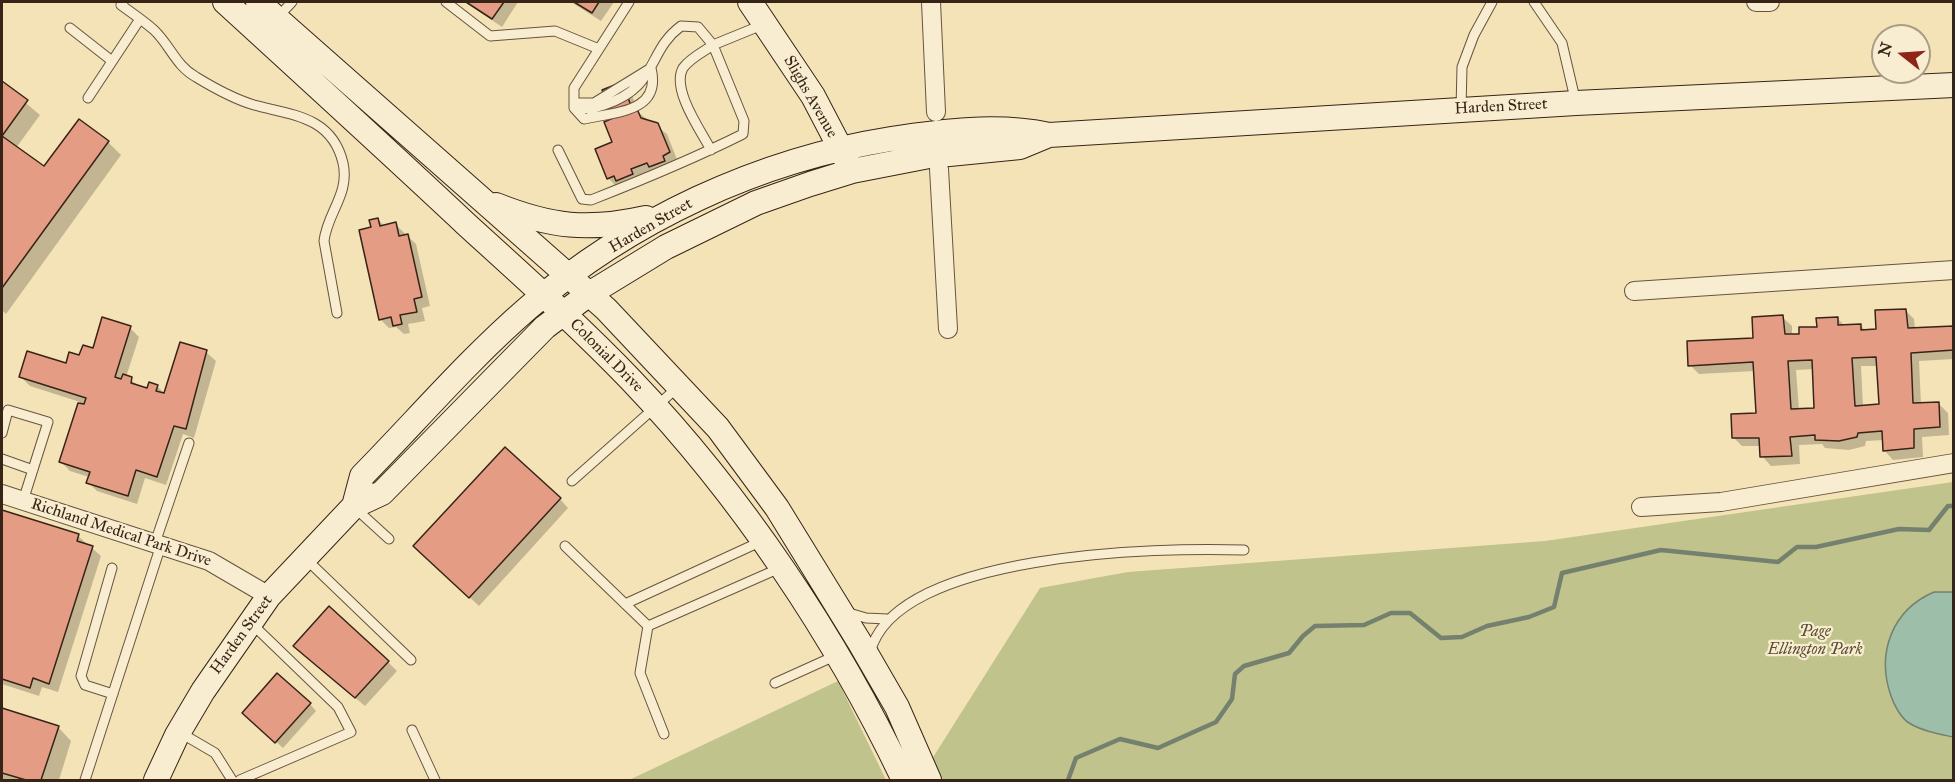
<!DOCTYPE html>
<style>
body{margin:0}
#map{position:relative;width:1955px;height:782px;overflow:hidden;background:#f4e3b7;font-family:"IM FELL Great Primer",serif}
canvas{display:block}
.frame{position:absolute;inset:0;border:3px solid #372417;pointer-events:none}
.north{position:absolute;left:1871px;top:24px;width:60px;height:60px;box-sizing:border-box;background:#f8edd0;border:2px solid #ab9d86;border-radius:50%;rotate:287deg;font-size:16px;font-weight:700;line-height:24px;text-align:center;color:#372417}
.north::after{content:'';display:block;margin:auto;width:21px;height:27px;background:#8f2418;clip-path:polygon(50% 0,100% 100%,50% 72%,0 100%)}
</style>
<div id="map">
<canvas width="1955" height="782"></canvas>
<div class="frame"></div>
<div class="north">N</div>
</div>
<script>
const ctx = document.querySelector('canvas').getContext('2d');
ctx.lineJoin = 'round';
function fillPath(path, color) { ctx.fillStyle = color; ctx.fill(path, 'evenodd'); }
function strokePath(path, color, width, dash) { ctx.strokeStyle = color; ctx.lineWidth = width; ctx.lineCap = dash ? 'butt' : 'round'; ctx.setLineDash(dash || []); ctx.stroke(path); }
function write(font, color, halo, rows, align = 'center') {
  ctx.font = font + ' "IM FELL Great Primer",serif'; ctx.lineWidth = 4.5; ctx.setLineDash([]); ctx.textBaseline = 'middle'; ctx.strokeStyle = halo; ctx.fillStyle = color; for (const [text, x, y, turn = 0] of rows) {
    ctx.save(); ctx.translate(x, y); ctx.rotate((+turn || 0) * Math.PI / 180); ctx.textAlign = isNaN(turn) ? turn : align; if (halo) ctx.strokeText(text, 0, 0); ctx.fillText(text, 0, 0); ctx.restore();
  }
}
fillPath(new Path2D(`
 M1953 482V780H930L925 770 1040 588 1128 572 1545 541Z
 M838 681 886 780H629Z`), '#c0c38b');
const water = new Path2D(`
 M1934 592H1953V737C1939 734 1922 731 1909 723 1901 718 1894 705 1891 696 1876 653 1892 610 1934 592Z`);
fillPath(water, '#9dbfa9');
strokePath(water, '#74816f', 1.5);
fillPath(new Path2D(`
 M465 2H518L502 27Z
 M571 2H614L601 21Z
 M2 83 40 115 16 148 44 169 108 142 121 155 6 314 2 310Z
 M622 84 631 93 639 113 667 134 678 162 617 187 608 178Z
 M378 220 385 226 395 224 416 244 430 306 422 308 425 321 408 324 410 333 404 334 396 327 389 328 380 319 372 228Z
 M1905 310 1914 319 1915 329 1954 327V359L1919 361 1921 404H1939L1948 413 1949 435 1922 437 1923 457 1893 460 1884 450V440L1866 441 1865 446 1849 450 1825 448 1822 444 1799 445 1800 464 1771 466 1762 456 1761 446H1742L1733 437 1758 414 1755 371 1699 374 1690 365 1755 339 1782 317 1792 326V335H1800L1837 318 1845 326 1860 325 1866 331 1878 330ZM1861 366H1878L1880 406 1863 407ZM1814 369 1816 409 1799 410 1796 370Z
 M130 328 139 337 126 377 141 387 148 390 157 386 165 394 206 352 216 361 194 438 183 434 166 485 145 478 137 504 97 491 88 482 89 477 70 471 61 462 80 402 30 386 21 377 67 365Z
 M560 499 568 508 479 606 424 555Z
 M2 512 78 536 101 556 58 692 42 687 39 696 2 684Z
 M304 655 388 662 397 671 365 706Z
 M310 704 316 711 283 748 251 719Z
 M2 709 58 727 71 741 59 780H2Z`), '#0003');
strokePath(new Path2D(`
 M1068 780 1076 758 1120 739 1158 748 1216 722 1232 699 1235 674 1244 666 1289 653 1303 636 1315 626 1364 625 1391 613H1410L1441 638 1462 637 1487 626 1529 617 1554 607 1562 573 1661 550 1778 562 1797 547H1816L1899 529 1929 530 1948 506H1954`), '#74816f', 4.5);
const building = new Path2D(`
 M466 2H504L492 19Z
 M574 2H599L592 13Z
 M2 81 28 100 2 136 44 166 79 119 109 141 2 288Z
 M622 82 633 111 637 109 641 118 658 123 670 152 663 156 665 161 649 167 647 163 631 169 633 174 616 181 614 176 607 179 595 149 612 142 604 122 613 118 602 90Z
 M378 218 380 226 396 222 399 236 408 234 422 297 414 299 417 312 400 315 402 324 393 326 391 317 379 320 359 230 371 227 369 220Z
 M1906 309 1908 328 1954 326V350L1911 353 1913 403 1939 402 1940 427 1914 429V448L1883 451 1882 431 1858 433 1857 437 1839 441 1815 440V435L1790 437 1792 456 1760 457 1759 438H1732L1731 414 1756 413 1753 362 1688 366 1687 341 1753 338 1752 317 1783 315 1785 334H1799V327H1817L1816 318 1838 317V325L1861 324V330L1876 329 1875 310ZM1876 357 1879 404 1855 406 1852 358ZM1812 360 1814 408 1791 409 1788 361Z
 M102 317 131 326 115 377 121 379 123 374 132 377 131 383 147 388 149 382 158 385 156 391 164 393 180 342 207 350 186 429 174 426 157 477 136 470 128 496 86 483 90 472 59 462 78 403 84 404 86 398 19 377 27 351 66 363 69 352 79 355 83 345 93 348Z
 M505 447 561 498 469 598 413 546Z
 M2 510 79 534 77 541 93 546 49 684 33 678 30 688 2 679Z
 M329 606 389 661 355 698 293 646Z
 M277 673 311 703 275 743 242 713Z
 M2 708 59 726 41 780H26L2 773Z`);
fillPath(building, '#e49c85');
strokePath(building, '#372417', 1.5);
const lane = new Path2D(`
 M123 2 121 5C132 13 144 21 154 30 170 45 176 66 196 77 214 88 234 99 254 105 291 115 332 116 343 163 350 194 327 213 324 241L337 313
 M446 2 490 36 555 31 599 49
 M629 2 574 88V103C585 112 592 109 604 105 659 87 646 52 681 26L698 27 713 45 762 25
 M1534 2 1562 43 1576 103
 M277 18 292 2
 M70 28 112 61
 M651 68C662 113 614 112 584 119L574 108V103H594Z
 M88 98 140 19
 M1461 109 1462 67 1474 35 1492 2
 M558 150 582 199 591 200C642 180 693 159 743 134L744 121 713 45C703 52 690 58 683 68 671 89 701 131 711 150
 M2 433 8 410 48 422 23 501
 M2 459 33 470
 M572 481 678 387
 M355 508 389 539
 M155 543 189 443
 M565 546 648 626
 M306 559 411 660
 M112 568 81 676 85 685 113 694
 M625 604 762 541
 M849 613 866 618 887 619
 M648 626 780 568
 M648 626 640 673 664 734
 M870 653C894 552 1161 547 1244 550
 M775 683 837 655
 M412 730 435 780
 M179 732 215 753 232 780
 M85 780 161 545
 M240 780 351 732 338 707 251 623`);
const street = new Path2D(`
 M931 2 936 112
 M1756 2H1770
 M939 169 948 329
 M1634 291 1954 270
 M2 494 209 561 269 596
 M1641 507 1721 502 1954 463`);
const secondary = new Path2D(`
 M225 2C306 76 387 150 467 225 523 276 579 326 631 380 741 495 836 637 904 780
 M258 2 606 309 718 428 777 508 860 643 897 707 929 780
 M750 2 813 96 847 161
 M496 205C551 227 588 231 646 218
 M354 506 362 476C417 420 469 359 528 308 630 220 759 160 891 139 942 131 998 124 1049 135L1576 103 1954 85
 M156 780 177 735 203 691 269 596 354 506 382 493 545 327 589 294 666 247 756 203 810 184 852 171 929 156 1020 147 1049 135`);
strokePath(lane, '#66543f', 11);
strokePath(street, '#66543f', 20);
strokePath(secondary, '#372417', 26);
strokePath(lane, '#f8edd0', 9);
strokePath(street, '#f8edd0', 18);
strokePath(secondary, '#f8edd0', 24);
write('16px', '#372417', '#f8edd0', [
 ["Slighs Avenue",810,97,60],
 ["Harden Street",1501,107,-3],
 ["Harden Street",651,226,-30],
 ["Colonial Drive",606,356,45],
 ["Richland Medical Park Drive",121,533,18],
 ["Harden Street",242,635,-54]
]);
write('italic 16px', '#594c34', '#f8edd0', [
 ["Page",1815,632],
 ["Ellington Park",1815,650]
]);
</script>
